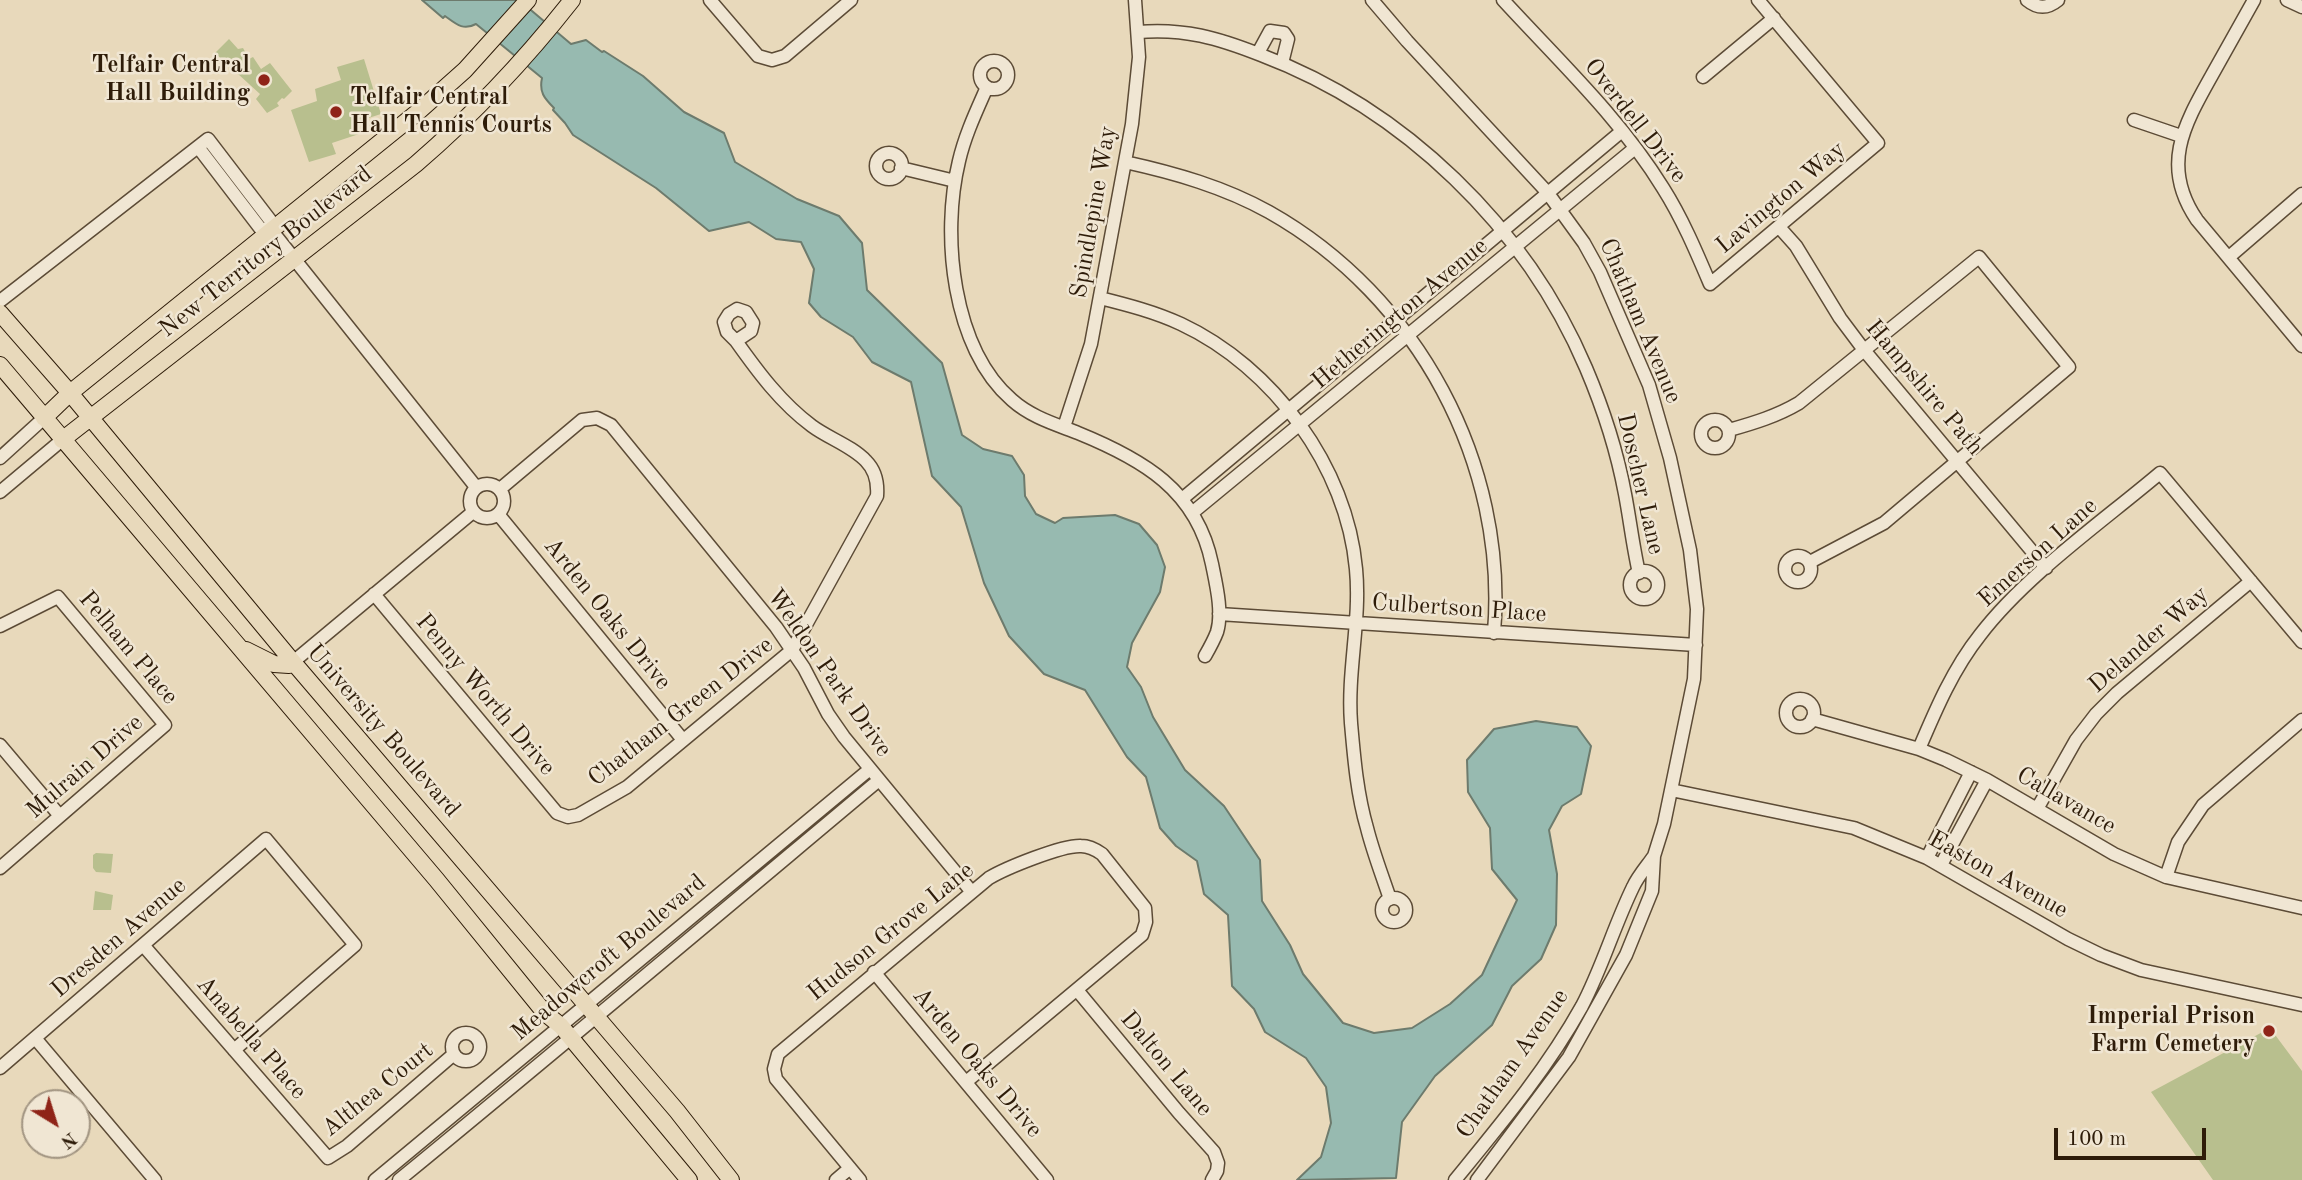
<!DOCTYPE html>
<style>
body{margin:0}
#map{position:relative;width:2302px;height:1180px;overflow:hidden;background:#e8d9bb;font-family:"Old Standard TT",serif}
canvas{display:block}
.north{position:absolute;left:21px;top:1089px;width:70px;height:70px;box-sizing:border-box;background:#f0e6d3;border:2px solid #a29582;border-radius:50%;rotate:142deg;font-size:19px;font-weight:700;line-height:28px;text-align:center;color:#2e1c09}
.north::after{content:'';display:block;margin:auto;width:24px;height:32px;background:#8f2418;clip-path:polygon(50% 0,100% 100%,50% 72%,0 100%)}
.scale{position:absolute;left:2054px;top:1128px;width:152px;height:32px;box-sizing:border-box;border:4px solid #2e1c09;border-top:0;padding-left:9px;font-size:21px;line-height:24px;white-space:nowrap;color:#2e1c09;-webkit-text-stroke:5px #f0e6d3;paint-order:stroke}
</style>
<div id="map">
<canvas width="2302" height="1180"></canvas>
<div class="north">N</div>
<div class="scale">100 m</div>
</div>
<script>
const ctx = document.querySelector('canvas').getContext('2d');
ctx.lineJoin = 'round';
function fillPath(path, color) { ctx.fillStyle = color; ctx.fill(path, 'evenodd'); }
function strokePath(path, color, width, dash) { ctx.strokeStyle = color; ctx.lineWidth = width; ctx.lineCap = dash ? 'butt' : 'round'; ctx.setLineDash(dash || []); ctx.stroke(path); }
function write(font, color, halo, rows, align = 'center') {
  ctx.font = font + ' "Old Standard TT",serif'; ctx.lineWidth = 5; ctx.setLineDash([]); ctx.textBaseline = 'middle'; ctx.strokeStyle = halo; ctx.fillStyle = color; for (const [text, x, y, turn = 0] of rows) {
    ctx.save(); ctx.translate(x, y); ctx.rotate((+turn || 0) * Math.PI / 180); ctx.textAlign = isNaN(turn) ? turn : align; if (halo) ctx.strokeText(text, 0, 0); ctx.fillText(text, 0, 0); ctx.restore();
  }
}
fillPath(new Path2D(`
 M229 39 238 49 243 48 249 59 253 57 261 69 270 63 292 91 284 99 282 98 277 103 279 106 267 113 256 99 260 94 215 53Z
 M364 59 381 114 356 122 359 134 332 143 336 154 309 162 291 110 317 101 315 89 341 80 337 67Z
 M87 757 96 766 78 782 69 772Z
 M96 853 113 854 111 873 96 872 93 868V855Z
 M95 891 113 895 111 910H93Z
 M2270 1028 2302 1071V1180H2213L2151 1092Z`), '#b8bf8e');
const water = new Path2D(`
 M422 0H519L571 44 586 40 602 52 604 51 643 76 684 112 724 133 735 162 797 199 839 216 862 243 867 290 942 363 962 435 983 449 1012 456 1024 475 1025 496 1036 514 1055 523 1063 518 1115 515 1139 524 1157 545 1165 567 1160 592 1132 643 1127 667 1141 687 1153 717 1185 770 1224 806 1260 860 1262 901 1290 945 1303 974 1343 1023 1374 1033 1412 1028 1450 1004 1482 975 1517 900 1492 869 1490 828 1468 792 1467 760 1494 729 1536 721 1577 727 1591 746 1581 794 1562 806 1549 830 1557 874 1556 925 1541 959 1512 986 1492 1025 1435 1076 1402 1122 1396 1178 1297 1180 1321 1157 1331 1123 1326 1087 1306 1058 1265 1032 1254 1009 1232 986 1228 915 1204 894 1197 861 1176 846 1160 828 1146 777 1127 757 1085 690 1044 674 1009 636 984 583 961 507 932 476 911 382 872 362 853 337 821 317 809 303 814 269 801 242 776 239 749 222 709 231 656 188 573 135 565 123 553 110 554 108C544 98 539 92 542 78L476 24C463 31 456 24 445 16L443 18Z`);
fillPath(water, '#97bab0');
strokePath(water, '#6d7b6d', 2);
const minor = new Path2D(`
 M710 0 758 56 772 60 785 56 851 0
 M1372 0 1407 41 1547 192 1584 243 1600 272 1649 385 1670 458 1690 550 1697 609 1694 679 1664 824 1654 856 1652 891 1626 955 1569 1057 1477 1180
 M1503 0C1558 60 1620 118 1663 188 1682 218 1696 251 1710 284L1878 143 1758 0
 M2027 0C2038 9 2047 9 2058 0
 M2254 0C2240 25 2226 50 2212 75 2184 125 2160 166 2197 220L2302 346
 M2287 0 2302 7
 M1138 32C1184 28 1218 38 1261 55 1404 109 1526 227 1586 368 1603 408 1617 451 1625 494 1630 520 1633 547 1639 573
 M1258 53 1270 31 1284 33 1288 39 1282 63
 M980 75a14 14 0 1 1 28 0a14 14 0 1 1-28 0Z
 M1703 77 1774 18
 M987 87C976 112 965 135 959 161 941 235 952 348 1012 400 1031 417 1055 424 1078 433 1142 459 1197 490 1212 564 1216 584 1223 612 1217 632 1214 640 1209 649 1205 656
 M2134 120 2181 136
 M198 147 260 228 272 231
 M876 166a13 13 0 1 1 26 0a13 13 0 1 1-26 0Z
 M1125 162C1175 173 1224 187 1269 212 1418 296 1508 464 1494 633
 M901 168 955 181
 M1779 227 1796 246 1840 318 1864 350 2046 568
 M2229 257 2302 194
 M1100 298C1128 305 1155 312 1181 324 1273 367 1347 467 1356 569 1361 621 1347 671 1351 723 1354 757 1357 794 1367 828 1373 852 1382 875 1390 899
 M0 301 208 139 270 220 272 231 476 487
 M737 309 746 312 753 323 751 331 736 341 727 332 724 322 729 314Z
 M1701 434a14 14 0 1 1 28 0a14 14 0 1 1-28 0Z
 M1064 427 1091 344 1132 124 1139 57 1135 0
 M1729 430C1754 423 1777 416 1799 403L1979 257 2069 367 1884 523 1810 562
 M0 458 44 418
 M470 501a17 17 0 1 1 34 0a17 17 0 1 1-34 0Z
 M500 489 582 420 597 418 611 425 776 627 804 668 828 714 844 737 971 891
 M0 492 62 440
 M1182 499 1622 131
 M1192 513 1635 148
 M498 514 683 740
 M1785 569a13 13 0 1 1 26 0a13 13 0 1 1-26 0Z
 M1630 585a14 14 0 1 1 28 0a14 14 0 1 1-28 0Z
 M374 594 557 813 568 817 578 815 627 787 792 650 877 496C878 483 876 471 866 461 852 446 828 438 812 426 781 403 758 372 736 341
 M1219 614 1696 645
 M0 626 58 597 165 725 0 868
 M293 662 473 512
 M1786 713a14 14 0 1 1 28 0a14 14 0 1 1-28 0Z
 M1812 719 1919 749 1946 760 1987 780 2114 854 2166 877 2302 908
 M0 745 60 816
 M1919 749C1936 709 1953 669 1980 635 2026 575 2102 522 2160 473L2302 642
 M1671 790 1854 828 1927 858 2068 939 2101 955 2141 970 2302 1005
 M2037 809 2076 740 2096 714 2117 693 2251 581
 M1927 858 1971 772
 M1941 865 1987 780
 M2166 877 2178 842 2203 805 2302 720
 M1382 910a12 12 0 1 1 24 0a12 12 0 1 1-24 0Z
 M143 945 328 1158 347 1146 454 1054
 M874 972 1047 1180
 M1077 990 1179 1113 1214 1152 1218 1163 1217 1171 1212 1180
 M452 1047a14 14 0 1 1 28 0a14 14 0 1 1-28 0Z
 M35 1038 155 1180
 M0 1068 266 839 355 945 234 1050
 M375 1180 870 769
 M399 1180C560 1048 719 914 879 780
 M836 1180 850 1168
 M860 1180 776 1079 774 1069 778 1054 989 878C1006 868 1062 845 1081 846 1089 846 1095 849 1102 854L1145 908 1146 922 1142 935 966 1082
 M1455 1180C1500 1125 1547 1069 1582 1006 1602 968 1614 926 1633 887 1638 876 1647 866 1654 856`);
const major = new Path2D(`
 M0 313 70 393 293 662 677 1111 731 1180
 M0 365 436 879 545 1013 561 1026 689 1180
 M44 418 70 393 419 111 465 70 528 0
 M62 440 416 164C474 114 525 60 572 0
 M246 650 274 664 289 665 293 662`);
strokePath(minor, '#5c4b36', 15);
strokePath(major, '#2e1c09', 18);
strokePath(minor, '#f0e6d3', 12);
strokePath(major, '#e8d9bb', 16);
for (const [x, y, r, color] of [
 [264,80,7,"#8f2418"],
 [336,112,7,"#8f2418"],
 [2269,1031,7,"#8f2418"]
]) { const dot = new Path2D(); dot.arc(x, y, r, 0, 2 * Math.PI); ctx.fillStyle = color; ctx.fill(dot); strokePath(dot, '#f0e6d3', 2.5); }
write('bold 24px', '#2e1c09', '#f0e6d3', [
 ["Telfair Central",250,66],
 ["Hall Building",250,94],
 ["Telfair Central",350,98,"left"],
 ["Hall Tennis Courts",350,126,"left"],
 ["Imperial Prison",2255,1017],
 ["Farm Cemetery",2255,1045]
], 'right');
write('24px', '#2e1c09', '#f0e6d3', [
 ["Overdell Drive",1635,121,52],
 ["Lavington Way",1781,198,-40],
 ["Spindlepine Way",1094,212,-80],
 ["New Territory Boulevard",266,252,-38],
 ["Hetherington Avenue",1400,314,-40],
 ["Chatham Avenue",1640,321,67],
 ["Hampshire Path",1924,388,50],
 ["Doscher Lane",1640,484,77],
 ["Emerson Lane",2038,553,-42],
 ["Culbertson Place",1459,609,4],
 ["Arden Oaks Drive",607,614,51],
 ["Delander Way",2149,640,-41],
 ["Pelham Place",128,648,50],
 ["Weldon Park Drive",829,673,55],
 ["Penny Worth Drive",485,695,50],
 ["Chatham Green Drive",681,712,-38],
 ["University Boulevard",383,731,49],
 ["Mulrain Drive",85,767,-41],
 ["Callavance",2066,801,30],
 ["Easton Avenue",1998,875,29],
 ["Hudson Grove Lane",891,932,-39],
 ["Dresden Avenue",119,938,-41],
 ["Meadowcroft Boulevard",609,958,-40],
 ["Anabella Place",251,1038,49],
 ["Arden Oaks Drive",977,1063,50],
 ["Dalton Lane",1166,1064,50],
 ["Chatham Avenue",1513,1064,-55],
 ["Althea Court",378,1090,-39]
]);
</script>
